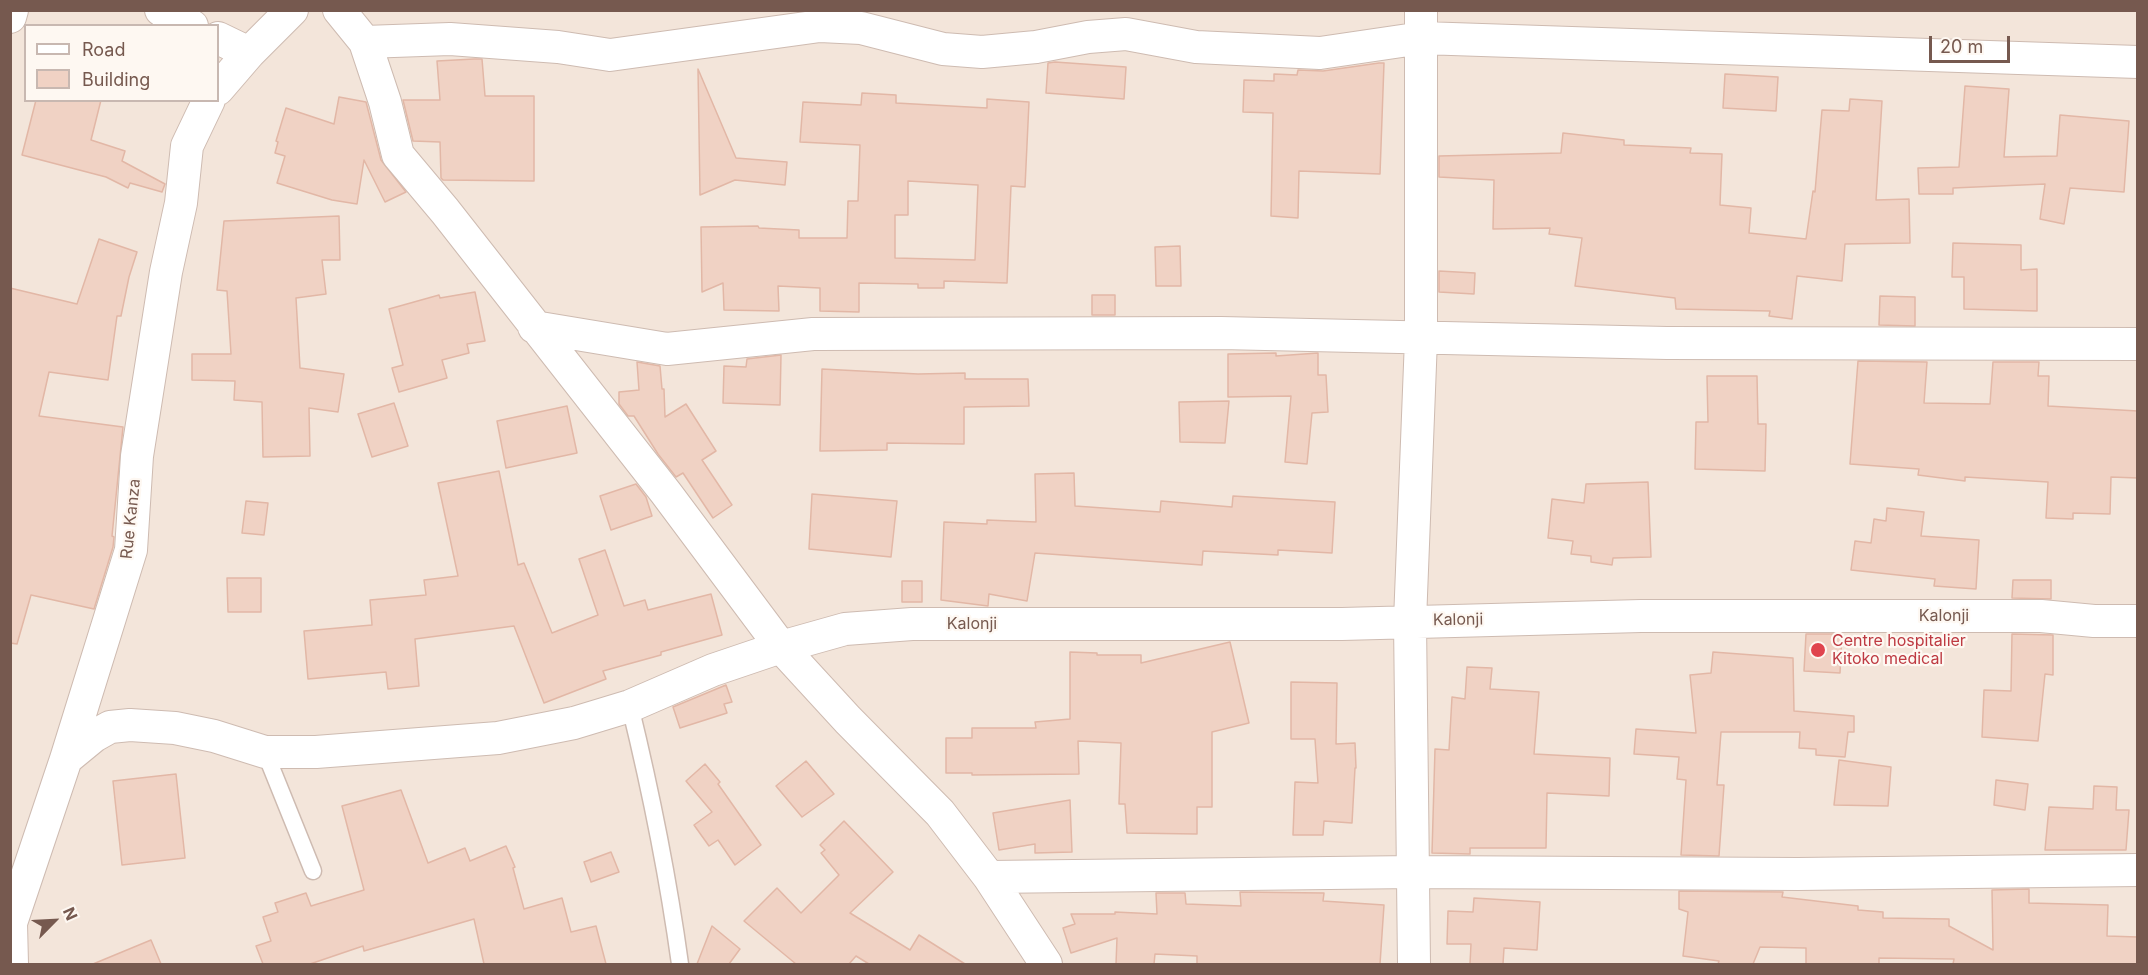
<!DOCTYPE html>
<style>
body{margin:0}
#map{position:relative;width:2148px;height:975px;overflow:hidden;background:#fcf4ec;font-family:Inter,sans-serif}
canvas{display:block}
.frame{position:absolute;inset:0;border:12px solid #76594f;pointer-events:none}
.legend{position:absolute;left:24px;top:24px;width:195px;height:78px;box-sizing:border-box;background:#fef8f2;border:2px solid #c8b8b1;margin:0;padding:8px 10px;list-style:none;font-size:18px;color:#76594f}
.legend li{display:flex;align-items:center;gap:12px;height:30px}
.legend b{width:30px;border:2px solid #c8b8b1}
.north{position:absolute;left:24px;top:891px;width:60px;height:60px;-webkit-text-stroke:4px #fef8f2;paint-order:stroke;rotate:66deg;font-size:16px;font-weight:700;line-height:24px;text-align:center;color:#76594f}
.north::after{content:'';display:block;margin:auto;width:21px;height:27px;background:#76594f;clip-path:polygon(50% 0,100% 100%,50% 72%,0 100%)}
.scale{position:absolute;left:1929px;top:36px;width:81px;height:27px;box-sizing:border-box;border:3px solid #76594f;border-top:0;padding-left:8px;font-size:18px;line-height:21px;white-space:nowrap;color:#76594f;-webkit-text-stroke:4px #fef8f2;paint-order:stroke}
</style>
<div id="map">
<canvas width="2148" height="975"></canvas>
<div class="frame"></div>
<ul class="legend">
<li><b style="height:8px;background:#fff"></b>Road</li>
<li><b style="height:16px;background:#f0d2c4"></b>Building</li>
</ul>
<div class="north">N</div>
<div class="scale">20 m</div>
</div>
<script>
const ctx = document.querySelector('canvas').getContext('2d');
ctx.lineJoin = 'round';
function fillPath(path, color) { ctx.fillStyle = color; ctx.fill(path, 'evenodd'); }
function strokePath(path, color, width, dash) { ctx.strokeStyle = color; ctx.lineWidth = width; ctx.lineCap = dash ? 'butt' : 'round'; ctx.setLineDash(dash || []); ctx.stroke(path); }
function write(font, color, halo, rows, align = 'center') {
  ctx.font = font + ' Inter,sans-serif'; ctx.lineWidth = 4.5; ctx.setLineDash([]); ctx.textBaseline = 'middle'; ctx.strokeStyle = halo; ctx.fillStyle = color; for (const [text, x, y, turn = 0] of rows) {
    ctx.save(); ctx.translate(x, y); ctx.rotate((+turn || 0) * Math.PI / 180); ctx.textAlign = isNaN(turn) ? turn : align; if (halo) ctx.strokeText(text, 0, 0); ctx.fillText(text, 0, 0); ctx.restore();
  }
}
fillPath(new Path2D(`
 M11 11H2137V964H11ZM26 26H218V100H26Z`), '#f3e5da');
const building = new Path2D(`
 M474 59H482L485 96H534V181L443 180 441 178 440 142 413 141 403 100H440L437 61Z
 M1055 62 1126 67 1124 99 1046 93 1048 63Z
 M1379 63H1384L1380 174 1299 171 1298 218 1271 216 1273 113 1243 112 1244 80 1274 81V74L1297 75 1298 70 1323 71Z
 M698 69 736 158 787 162 785 185 735 180 700 195Z
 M1725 74 1778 77 1776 111 1723 108Z
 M1965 86 2009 89 2004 157 2057 156 2060 115 2129 121 2124 192 2070 188 2064 224 2040 219 2045 184 1953 188V194H1919L1918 168 1959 167Z
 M862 93 896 95V103L987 108V99L1029 102 1025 187 1011 186 1007 283 944 281V288H918V284L859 283V312L820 311V288L778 286 779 311 724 310 723 283 702 292 701 227 758 226 759 228 799 230V238H847L848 201H858L860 145 800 142 803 102 861 105ZM908 181 978 185 975 260 895 258V215H908Z
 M339 97 366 102 381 160 406 192 385 202 364 160 357 204 332 200 277 183 285 156 275 153 278 142 276 141 286 108 334 124Z
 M1850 99 1882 101 1876 200 1909 199 1910 243 1845 244 1842 281 1797 276 1792 319 1769 316 1770 311 1676 309 1675 298 1575 286 1582 238 1549 234 1550 228 1493 229 1494 180 1439 177V156L1561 153 1563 133 1624 140V145L1691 148 1690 153 1722 154 1720 205 1751 208 1749 233 1806 239 1813 191 1815 192 1822 110 1849 111Z
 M36 100H101L91 140 125 151 122 161 165 184 162 192 130 183 128 188 106 177 22 155Z
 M339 216 340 260H322L326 294 296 298 300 368 344 374 338 412 309 408 310 456 263 457 262 402 234 400 235 381 192 380V354H231L227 291 217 290 224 221Z
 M99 239 137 252 129 277 121 316H117L108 380 49 372 39 416 123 427 112 536 114 537 113 547 94 609 31 595 17 644 10 643V288L77 304Z
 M1953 243 2021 245V270L2037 269V311L1964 309V277H1952Z
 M1180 246 1181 286H1156L1155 247Z
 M1439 271 1475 273 1474 294 1439 292Z
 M475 292 485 341 467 344 469 353 442 360 447 378 399 392 392 368 403 365 389 309 439 295 440 298Z
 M1092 295H1115V315H1092Z
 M1880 296 1915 297V326L1879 325Z
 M1276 353V356L1318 353V375H1326L1328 412 1312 413 1307 464 1285 462 1291 396 1228 397V354Z
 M781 355 780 405 723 403 724 366 746 367 747 359Z
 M1858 361 1927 362 1924 403 1990 404 1993 362H2039L2038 376H2049L2048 406 2138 411V478L2111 477 2110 514 2073 513V519L2046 518 2048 482 1965 477V481L1918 475 1919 469 1850 464Z
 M637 362 660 366 662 389H664L665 417 686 404 716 451 702 460 732 505 713 518 683 473 676 477 658 454 634 416H628L619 404V392L639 390Z
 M822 369 918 374 965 373V379H1028L1029 406 964 407V444L887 443V450L820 451Z
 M1707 376H1757L1758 424H1766L1765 471 1695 469 1696 422H1708Z
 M1229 401 1225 443 1180 442 1179 402Z
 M394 403 408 446 372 457 358 414Z
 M567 406 577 453 506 468 497 421Z
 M499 471 518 565 524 563 552 633 598 615 579 559 605 550 624 606 645 600 648 610 711 594 722 635 661 652V655L603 671 606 679 544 703 514 626 415 639 419 686 388 689 386 672 308 679 304 631 372 625 370 600 426 595 424 580 458 576 438 483Z
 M1074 473 1075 506 1160 512 1161 501 1232 507 1233 496 1335 502 1332 553 1278 550V555L1203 551 1202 565 1035 553 1027 601 989 594 988 606 941 600 944 522 987 524V520L1036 522 1035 474Z
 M1648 482 1651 557 1613 558 1612 565 1591 562V556L1571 554 1573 541 1548 538 1552 499 1584 503 1586 484Z
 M636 484 646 497 652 516 611 530 600 496Z
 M812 494 897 501 891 557 809 549Z
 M246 501 268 503 264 535 242 533Z
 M1887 508 1924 512 1921 536 1979 540 1976 589 1934 586 1935 579 1851 570 1855 541 1871 543 1874 519 1886 521Z
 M227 578H261V612H228Z
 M2013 580H2051V599L2012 598Z
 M902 581H922V602H902Z
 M1806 634H1842L1840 673 1804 671Z
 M2012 634 2053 635V675L2045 674 2038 741 1982 737 1984 690 2011 691Z
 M1230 642 1249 723 1212 732V807H1197V834L1127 833 1125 804H1119L1121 743 1078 741 1079 774 972 775V773H946V738H972V728H1036L1035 722 1070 719V652L1097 653V655H1141V663Z
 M1713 652 1793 658 1794 711 1854 716V732H1848L1845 757 1816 755V749L1799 748 1800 732H1721L1717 785H1724L1719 856 1681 855 1686 780 1677 779 1679 757 1634 754 1636 729 1696 733 1690 675 1711 673Z
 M1467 667 1492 668 1490 689 1539 692 1534 754 1610 758 1609 796 1547 793 1546 848H1470V854L1432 853 1435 749 1449 750 1452 697 1465 699Z
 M1291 682 1337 683 1336 744 1355 743 1356 768H1355L1352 823 1324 821 1323 835H1293L1295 782 1318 783 1315 739H1291Z
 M726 685 732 702 724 704 727 713 680 728 673 707Z
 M1839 760 1891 767 1888 806 1834 805Z
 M806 761 834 794 802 817 776 786Z
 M705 764 720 782 718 784 761 845 735 865 718 840 709 846 694 825 712 812 686 781Z
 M176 774 185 858 122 865 113 781Z
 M1996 780 2028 784 2025 810 1994 805Z
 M2094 786 2117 787 2116 810H2129L2126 850H2045L2049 807 2093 809Z
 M401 790 428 863 465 848 470 861 506 846 515 867 513 868 524 909 562 898 571 932 596 926 606 964H484L474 919 364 951 363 946 310 964H263L256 946 271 941 263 917 278 912 275 903 306 893 311 906 364 890 342 806Z
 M1070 800 1072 852 1035 853V844L999 850 993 813Z
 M844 821 893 872 850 913 910 950 919 935 965 964H869L856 956 849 964H796L744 921 777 888 801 913 839 875 821 853 825 850 820 845Z
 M611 852 619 872 591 882 584 862Z
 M2029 889V903L2108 905 2107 936 2138 937V964H1953L1954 959 1879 958V964H1806V948L1760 947 1753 964H1718L1719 961 1683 956 1688 912 1679 909V891L1783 892 1782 897 1858 906V910L1883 912V918L1949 919V926L1993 950 1992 890Z
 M1240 892 1324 893 1323 901 1384 905 1380 964H1197V956L1155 954 1154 964H1116L1117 938 1071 953 1063 928 1075 924 1071 914H1115V912L1157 914 1156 893H1185L1186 904 1241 906Z
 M1474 898 1540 902 1537 950 1504 948 1503 964H1470L1471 944H1447L1448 911 1473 912Z
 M712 926 740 949 729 964H697Z
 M151 940 161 964H93Z`);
fillPath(building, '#f0d2c4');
strokePath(building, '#e2b7a6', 1.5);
const service = new Path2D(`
 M630 706C651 792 668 877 680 964
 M265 752 313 871`);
const minor = new Path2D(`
 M161 10 192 26
 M339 10 365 42 385 102 398 155 445 211 666 493 781 647 848 720 940 813 989 877 1046 964
 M10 17 12 10
 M218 38 249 53
 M365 42 450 39 558 47 610 55 820 26 861 28 943 49 982 52 1036 47 1088 37 1126 34 1196 47 1320 53 1422 38 2138 62
 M218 89 249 53 292 10
 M534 327 667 349 813 334 1221 333 1667 343 2138 344
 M66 759 94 736 110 727 130 725 175 728 214 736 265 752H316L498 738 574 723 630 706 713 670 781 647 845 629 912 624H1342L1641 616H2041L2094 621H2138
 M989 877 1414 872 1798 874 2138 870
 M12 964 11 923 66 759 131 550 137 456 166 272 181 203 187 146 209 100
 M1414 964 1410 621 1421 339V10`);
strokePath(service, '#cebbb1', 19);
strokePath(minor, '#cebbb1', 34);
strokePath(service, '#fff', 16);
strokePath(minor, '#fff', 32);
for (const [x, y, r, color] of [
 [1818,650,8,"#e0444e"]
]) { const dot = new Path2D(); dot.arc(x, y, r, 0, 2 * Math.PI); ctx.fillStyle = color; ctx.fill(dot); strokePath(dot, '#fef8f2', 2); }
write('16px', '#76594f', '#fef8f2', [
 ["Rue Kanza",131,519,-84],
 ["Kalonji",1944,616],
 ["Kalonji",1458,620,-1],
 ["Kalonji",972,624]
]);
write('16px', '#be3a42', '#fef8f2', [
 ["Centre hospitalier",1832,641],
 ["Kitoko medical",1832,659]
], 'left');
</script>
